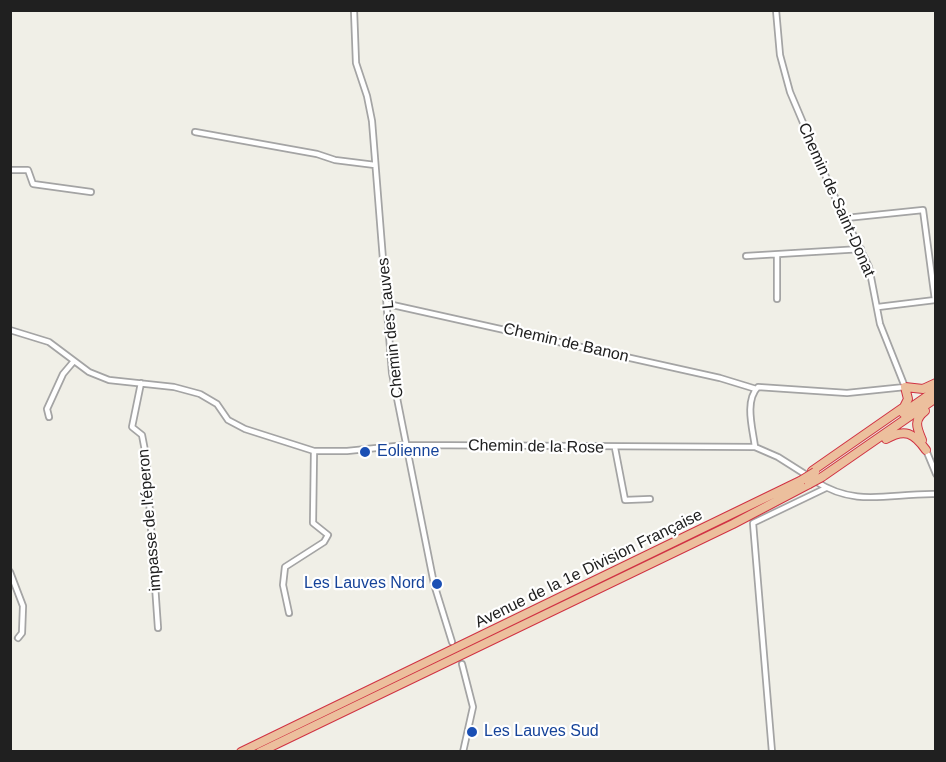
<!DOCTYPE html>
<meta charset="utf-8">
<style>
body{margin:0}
#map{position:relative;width:946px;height:762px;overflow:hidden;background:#f0efe7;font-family:Helvetica,sans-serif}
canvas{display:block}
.frame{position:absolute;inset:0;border:12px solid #202020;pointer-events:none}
</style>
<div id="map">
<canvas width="946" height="762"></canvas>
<div class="frame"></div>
</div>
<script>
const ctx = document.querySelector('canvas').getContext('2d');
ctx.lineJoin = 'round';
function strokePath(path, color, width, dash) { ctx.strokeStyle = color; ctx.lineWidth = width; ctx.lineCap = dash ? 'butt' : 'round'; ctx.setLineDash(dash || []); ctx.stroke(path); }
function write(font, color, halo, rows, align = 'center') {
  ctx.font = font + ' Helvetica,sans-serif'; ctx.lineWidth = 4.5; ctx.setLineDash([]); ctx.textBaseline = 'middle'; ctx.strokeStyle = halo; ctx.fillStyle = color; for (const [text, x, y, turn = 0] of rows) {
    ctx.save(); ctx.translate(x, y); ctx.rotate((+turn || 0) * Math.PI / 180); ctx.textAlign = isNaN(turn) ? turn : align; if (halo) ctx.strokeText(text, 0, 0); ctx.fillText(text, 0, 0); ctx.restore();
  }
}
const minor = new Path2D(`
 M354 10 356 63 367 96 372 121 392 373 434 584 452 642
 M195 132 317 154 335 160 375 165
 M10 170H28L33 184 91 192
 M846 218 923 210 935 300 878 307
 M777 255V299
 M746 256 861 249
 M388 304 720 378 756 389
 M10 330 49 342 89 372 109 380 174 387 200 394 217 404 228 420 245 429 314 451H347L406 445 755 447 778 457 808 476
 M141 383 132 427 142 435 146 456 158 628
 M49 417 47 409 63 374 74 361
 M755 447C753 430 744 401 758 387L847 393 905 387 880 324 869 267 832 191 790 92 780 55 776 10
 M615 448 625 500 650 499
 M926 450 936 474
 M815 481C857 508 889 493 936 494
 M10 572 23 606 22 633 18 638
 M289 613 283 585 285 567 324 542 328 535 313 523 314 451
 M462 664 473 707 463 752
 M772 752 753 523 826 488`);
const trunk = new Path2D(`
 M903 413 936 390
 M886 439C905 428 914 433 926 450
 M922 440C917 428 913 420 925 411
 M812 471 904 407 908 399 905 387 923 389 936 383
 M822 477 936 398
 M241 752 802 480
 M260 752 733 524 809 484`);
strokePath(minor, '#a4a4a4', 8);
strokePath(trunk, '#d03243', 10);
strokePath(minor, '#fff', 4.5);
strokePath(trunk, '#ecbf9d', 8);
const trunkBridge = new Path2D(`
 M802 480 815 472
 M809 484 822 477`);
strokePath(trunkBridge, '#d03243', 10, []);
strokePath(trunkBridge, '#ecbf9d', 8);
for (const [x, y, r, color] of [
 [365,452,6,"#1a4fb4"],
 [437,584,6,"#1a4fb4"],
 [472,732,6,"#1a4fb4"]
]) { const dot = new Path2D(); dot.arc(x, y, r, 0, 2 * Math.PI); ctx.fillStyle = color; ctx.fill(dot); strokePath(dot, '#fff', 2); }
write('16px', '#202020', '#fff', [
 ["Chemin de Saint-Donat",836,200,66],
 ["Chemin des Lauves",391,328,-96],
 ["Chemin de Banon",566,343,13],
 ["Chemin de la Rose",536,447,1],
 ["impasse de l'éperon",150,520,-95],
 ["Avenue de la 1e Division Française",589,569,-26]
]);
write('16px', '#164399', '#fff', [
 ["Eolienne",377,452],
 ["Les Lauves Nord",425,584,"right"],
 ["Les Lauves Sud",484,732]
], 'left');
</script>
